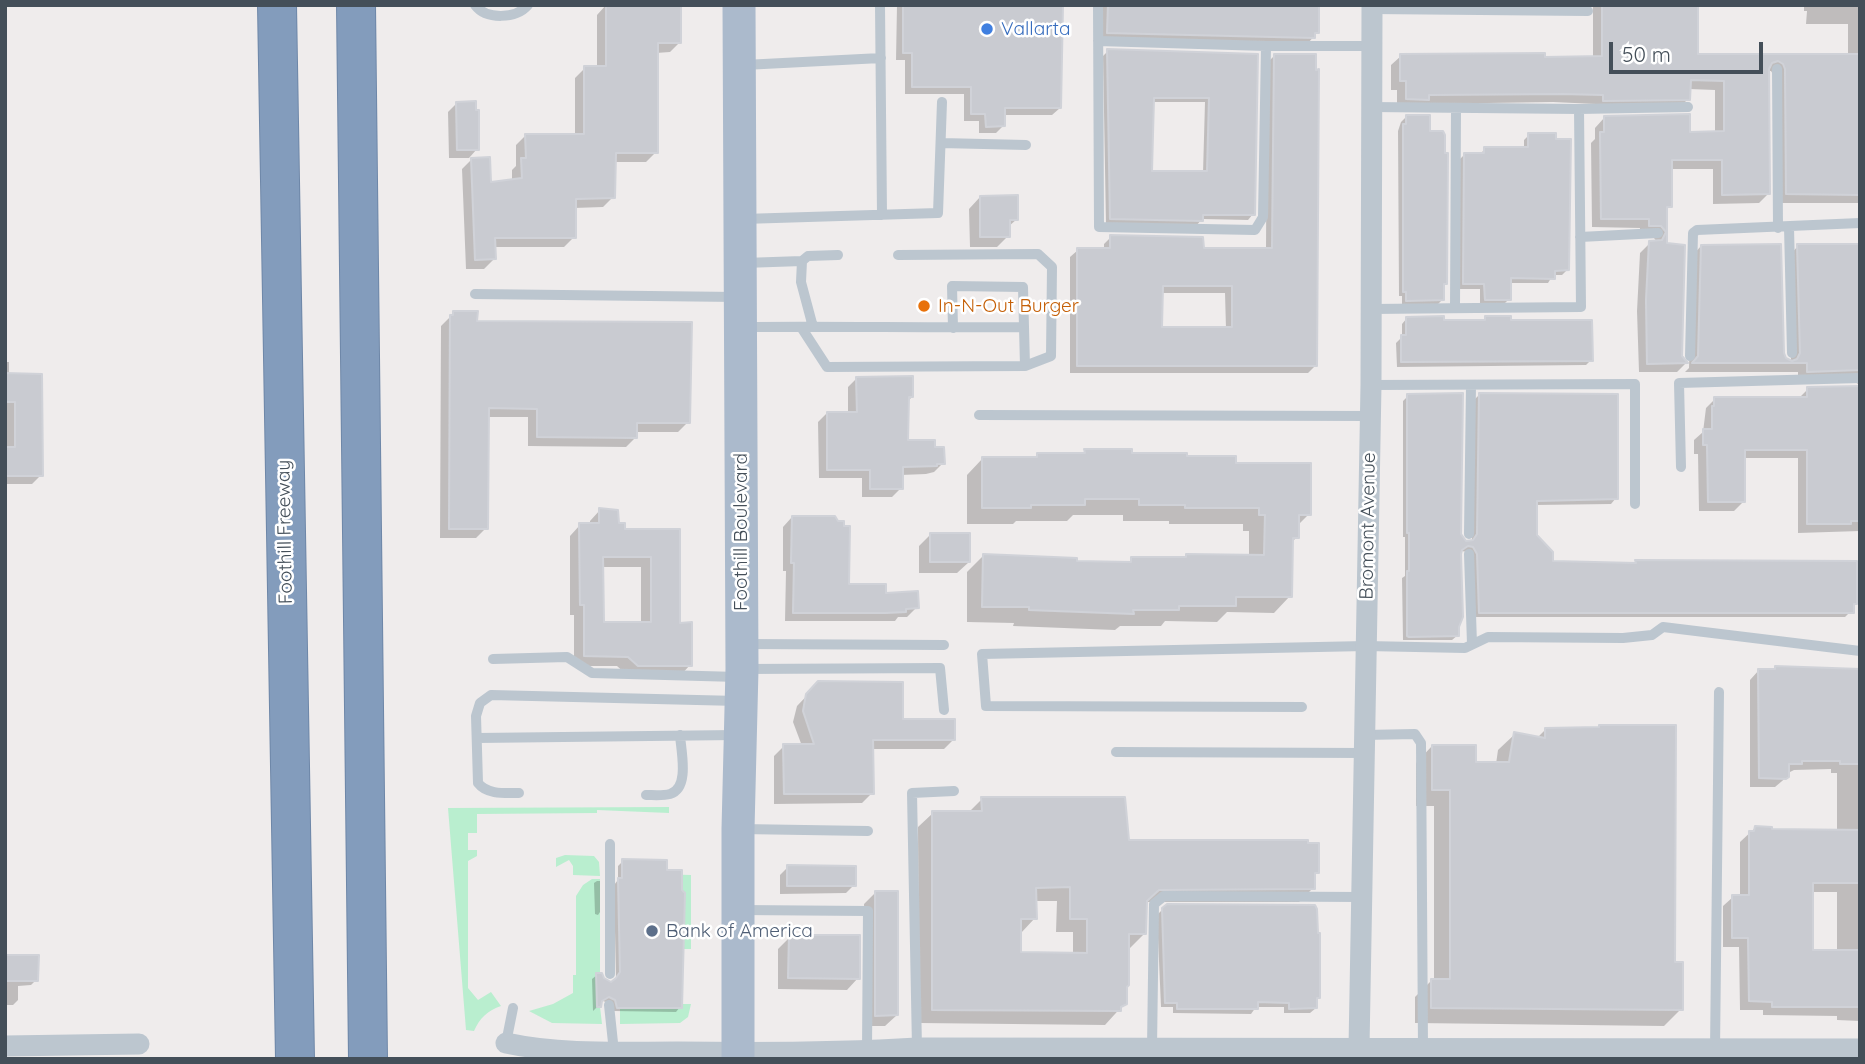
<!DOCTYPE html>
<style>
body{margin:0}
#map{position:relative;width:1865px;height:1064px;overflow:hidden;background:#efecec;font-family:Quicksand,sans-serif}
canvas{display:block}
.frame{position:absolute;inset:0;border:7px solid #444f59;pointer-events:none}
.scale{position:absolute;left:1609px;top:42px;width:154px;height:32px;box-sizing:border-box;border:4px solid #444f59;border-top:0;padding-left:9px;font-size:21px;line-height:24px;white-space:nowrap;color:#444f59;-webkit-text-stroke:5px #fff;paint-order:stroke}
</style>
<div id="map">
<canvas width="1865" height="1064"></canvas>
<div class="frame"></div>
<div class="scale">50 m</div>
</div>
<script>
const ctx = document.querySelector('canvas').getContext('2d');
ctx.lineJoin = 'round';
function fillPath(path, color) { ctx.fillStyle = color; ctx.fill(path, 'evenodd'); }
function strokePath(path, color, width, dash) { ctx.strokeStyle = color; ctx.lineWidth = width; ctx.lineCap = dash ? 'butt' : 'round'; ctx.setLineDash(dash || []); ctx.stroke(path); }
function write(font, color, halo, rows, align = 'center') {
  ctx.font = font + ' Quicksand,sans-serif'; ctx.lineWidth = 5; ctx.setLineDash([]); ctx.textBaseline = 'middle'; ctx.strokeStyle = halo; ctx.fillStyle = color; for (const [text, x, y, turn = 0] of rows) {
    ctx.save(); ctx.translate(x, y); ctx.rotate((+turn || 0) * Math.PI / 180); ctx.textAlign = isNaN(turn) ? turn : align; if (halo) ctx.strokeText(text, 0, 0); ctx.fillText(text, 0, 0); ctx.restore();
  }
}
fillPath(new Path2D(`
 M669 807V813L597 810V813L477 814V833H468V850H477V856L468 861V988L478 1000 491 992 501 1006C488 1010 479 1019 474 1031L466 1030 448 808Z
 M565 855 594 856 599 862 600 876 573 875V866L569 860 556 867V858Z
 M656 874 691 875V949H684L685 893Z
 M592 879H600V1007L602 1024 552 1023 529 1011 553 1004 573 993V975H576V896L583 885Z
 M682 1004H691L688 1017 680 1023 620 1024V1008H682Z`), '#b9eecf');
fillPath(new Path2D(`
 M606 5 680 42 670 52 656 53V152L646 162H614L613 197 603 207 574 208V237L564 247H494V259L484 269H466L462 169 472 159 489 184 512 181V170L516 166V145L526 135H575V78L585 68H597V15Z
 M897 5H1060V108L1052 115H1003V126L996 133H979V121H964V94H905V60H896Z
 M1103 5H1318V32L1308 43 1103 38Z
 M1593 5H1697V56L1848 55V24H1806L1807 11H1804V5H1860V203H1777L1776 79 1771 71H1767L1768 194 1759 203 1713 204V169H1671L1670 206 1665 212V245L1680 356 1686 363 1677 372H1639L1637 311 1640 253 1650 243 1657 242 1651 234H1640V228L1592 227 1591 143 1595 139V128L1604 118 1688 134 1715 133V90L1689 89 1688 99 1679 108 1553 102 1423 104 1397 108V90H1391V65L1401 56 1593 58Z
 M1108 51 1256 55 1253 214 1248 220 1202 219 1196 226 1106 224 1103 56ZM1152 102H1205L1203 173H1151Z
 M1274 56 1315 366 1308 373H1070V257L1078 250H1104V244L1111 237 1202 249H1266L1267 63ZM1161 293H1225L1226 329H1161Z
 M456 104 477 149 469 158H449L448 112Z
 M1406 117 1428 133 1446 283 1442 286V300L1437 305H1402V296H1399L1398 131 1401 122Z
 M1529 135 1567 270 1562 275H1553L1548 283H1509V299L1504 304 1480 305V289H1458L1459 160 1464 155H1479L1485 149H1524V140Z
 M980 197 1017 219 1008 227V236L997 247H970L969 209Z
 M1860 245V531L1798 533V458H1743L1744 501 1734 511H1699L1698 454H1694V440L1703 432 1706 408 1715 399H1798L1808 389 1858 388V384L1850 379 1798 380V372H1685L1689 368 1692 256 1701 246 1787 361 1791 362 1789 256 1798 246Z
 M454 313 476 323 688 422 678 432H636V437L626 447 528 446V417H487L486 528 476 538H440L441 326Z
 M1407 318 1442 322H1481L1485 318 1509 322 1591 360 1586 365 1397 367 1396 343 1402 337V324Z
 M5 362H9V375L41 475 32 484H5Z
 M857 378 912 397 907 402 906 442 933 449 943 463 934 472 926 474 901 475V488L892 497H862V478H819L818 422 827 413H848V387Z
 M1479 395 1616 498 1611 504 1535 505 1536 536 1552 562 1634 565 1636 562 1850 612 1845 617H1474L1468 552 1461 551 1458 635 1452 640H1403L1402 578 1405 576V537H1403V401L1408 396 1459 534 1465 543 1472 541 1474 400Z
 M1085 451 1185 458 1234 465 1309 514 1297 526V537L1291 543 1290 596 1274 613 1227 612 1217 622 1165 621 1161 626H1120L1115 630 1013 626 1014 623 967 622V572L983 556 1075 563H1128L1132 559H1183L1187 556H1249V531H1243V524H1169V521H1123V515H1073L1067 521H1016L1013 524H967V475L983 458H1035L1038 455H1081Z
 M600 510 623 531H678V625L690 665 680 676 627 675 617 666H574V615H570V536L580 525H590V521ZM601 567H641V624H602Z
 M792 517 848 585 885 594 917 607 907 617H898L895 621H785L786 571H783V527Z
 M930 535 969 562 957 573H919V546Z
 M1776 668H1860V1021L1837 1020V1016L1763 1015V1010H1740L1739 947H1723V906L1733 897H1740V842L1755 828 1770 831H1837V773H1831V769L1794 770 1788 773V776L1775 787H1750V680L1759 670 1774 671ZM1811 892H1837V951H1811Z
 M819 683 901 721 954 739 944 749H872V793L862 803 774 804V756L784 746H802L793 722 797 706Z
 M1546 729 1673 964 1681 1009 1664 1026 1415 1023V997L1431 981H1434V806H1416V763L1432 746 1474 764H1496L1498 750 1515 734 1537 738Z
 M982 799 1127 841 1317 872 1313 876V888L1299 902H1148L1144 904V934L1130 948H1127L1125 1003 1105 1025 919 1023 918 827 933 813H968ZM1035 901H1057L1056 932H1073V954H1019L1021 933 1035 918Z
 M623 861 680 1007 676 1012 613 1011 611 1004 603 1001 593 1011 592 979 597 975 611 984 616 978 614 885 618 880V866Z
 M788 867 854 885 846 893 780 894V875Z
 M597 881H600V912L598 915 595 914 594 883Z
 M875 893 897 1015 885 1026H865L864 904Z
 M1163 909 1318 997 1315 1000 1316 1008 1310 1013H1284V1007H1256L1251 1014 1173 1013V1007H1161L1157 915Z
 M789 938 858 978 847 990 778 989V949Z
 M5 954 37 957 36 980 31 985 18 986V1000L13 1005H5Z`), '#0003');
const building = new Path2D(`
 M606 5H681V43H658V153H616L615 198 576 199V238H495L496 259 475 260 471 158 490 157 491 182 522 178 521 158H526L525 134H584V66H606Z
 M903 5H1063L1061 108H1005V126L986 127 985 114H971V87H912V53H903Z
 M1108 5H1319V33H1315V38L1107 33Z
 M1602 5H1698V54H1860V195L1786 194 1785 69 1783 64 1778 61 1772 63 1769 69 1770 194 1722 195V160H1672V207H1667V243L1685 245 1682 356 1688 363 1647 364 1646 300 1649 241 1662 240 1666 232 1661 226H1649V219H1601L1600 132H1604V116L1690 114V132L1724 131V81L1691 80 1690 100 1603 101V95L1563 94 1429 95V100L1406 99V81H1400V54L1545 53V57L1602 56Z
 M1107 49 1258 54 1255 215H1203V221L1110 219ZM1154 98H1209L1207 171H1152Z
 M1274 54H1316V70L1319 69 1317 366H1077V248H1110V235L1203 237 1204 248H1272ZM1163 286H1232V327H1162Z
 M476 101V110H479V150H457L456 102Z
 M1406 115H1430V131H1443L1445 135V153H1448L1447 284H1444V300L1406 301V292H1403V124H1406Z
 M1528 133H1556V139H1571L1569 270 1555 271V279L1511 278V300H1485L1484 284H1463L1464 153H1484V147H1528Z
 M1018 195V220H1010V237H980V196Z
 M1781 244 1784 353 1786 358 1792 361 1797 359 1800 353 1797 244H1860V370L1807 372V363H1692L1698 356 1701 245Z
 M453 311H478L477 321 692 322 690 423H637V438L537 437V409L489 408 488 529H449L450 315H453Z
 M1444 316V320H1485V316H1511V320H1592L1593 361 1401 362V335H1406V317Z
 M5 373 42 374 43 476H5V447H15V402H5Z
 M913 376V397H909L908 440H935V447H944L945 464H937V466L903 467V489H870V470H827V412H857L856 377Z
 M1860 386 1859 521H1851V524H1807V450H1745V502H1708L1707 445H1703V429H1712V406H1714V397H1807V387Z
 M1463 393 1461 534 1466 541 1473 540 1477 534 1479 393 1618 394V499L1537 501V535L1553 552V561L1636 563 1635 560 1857 561V604H1854V613H1479L1477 554 1473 547 1468 546 1462 550 1461 554 1463 617 1459 627V636L1409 637 1407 636V571H1409V533H1407V394Z
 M1084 449H1132V453H1187V456H1236V463H1311V515H1299V538H1293L1292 597H1236V606H1179V610H1133L1134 614 1029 610V607H982L983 554 1077 558V561L1131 562V557H1186V554L1264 555 1265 515H1259V508H1185V505H1139V499H1085V505H1031V508H982V457H1037V453H1085Z
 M599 508 618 510 619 523H625V529H680V623L692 622V666H638L628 657 584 656V605H580L579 523H599ZM603 557H651V622H604Z
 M792 516H835L838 521H844V526H850L849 584H886V593L918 591 919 608 906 609V612L885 613H793L794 563H791Z
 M930 533H970V562H930Z
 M1775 666 1860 669V764H1840V761H1802V764H1789V777L1786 779 1759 778 1758 669H1775Z
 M818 681 903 682V719H955V740H873L874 794H784L783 744H814L803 711 806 694Z
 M1599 725H1676L1675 962H1683V1010L1431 1008V979H1450V790H1432V745H1476V762H1509L1514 732 1545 738V728L1599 727Z
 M981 797H1125L1129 840H1308V843H1319V873H1315V889L1159 890 1147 901 1146 934H1129V985L1127 987V1004L1121 1007V1011L932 1010V811H982ZM1070 887V919H1087V953L1021 952V919H1037L1036 888Z
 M1755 826 1772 827V829L1860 830V883H1813V950H1860V1007H1772V1002L1749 1001 1748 938H1732V895H1749V831H1754Z
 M622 859 667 860V870H682V890L685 893 682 1008H617L615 1000 609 997 602 1001 601 1007H597L596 973H602L604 978 611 982 616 978 620 972 618 878H622Z
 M787 865 856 866V886H787Z
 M875 891H898V1015L875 1016Z
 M1167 904 1315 905 1317 909 1318 933H1320V998H1317V1008L1289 1009V1003L1258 1002V1009H1177V1003H1165L1162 908Z
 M803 935H860V979L788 978 789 936Z
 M5 955H39L38 981H5Z`);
fillPath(building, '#c9cbd1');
strokePath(building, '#d0d2d8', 2);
const highway = new Path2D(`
 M277 5 295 1059
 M356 5 368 1059`);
strokePath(highway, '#6e87a8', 40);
strokePath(new Path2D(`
 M475 5C486 20 516 19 528 5
 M880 5 882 215
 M1098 5 1099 227 1255 230 1263 217 1266 46H1371
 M1372 9 1588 11
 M1098 41 1266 46
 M744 65 881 58
 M1777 69 1778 228
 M1579 109 1688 107
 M941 143 1026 145
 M743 219 938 213 942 102
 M1789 227 1792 353
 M1580 237 1658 233
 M802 261 801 282 813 327
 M744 263 802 261 808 256 838 255
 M475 294 737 297
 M1455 308 1456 108
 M1371 309 1581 307 1579 109 1371 107
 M743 327C837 326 930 328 1024 327L1023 287 952 286 953 328
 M801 327 827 367 1025 366 1051 356 1052 267 1038 254 898 255
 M1024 327 1025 366
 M1690 356 1693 233 1697 230 1860 223
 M1371 385 1635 384V504
 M979 415 1370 416
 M1681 467 1679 383 1860 378
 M1469 534 1471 385
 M1469 554 1472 644
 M745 644 944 645
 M493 659 567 657 592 673 738 677
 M745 669 940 668 944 710
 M1302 707 986 706 982 654 1366 646 1465 648 1488 637 1623 638 1652 635 1663 627 1860 651
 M1364 735 1415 734 1421 743 1423 1048
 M477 738 736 735
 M1116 752 1364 753
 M519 793C506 793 487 795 478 783L476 716 480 703 491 695 738 701
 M646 795C653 795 663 796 670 794 690 788 681 751 680 735
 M741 829 868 831
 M741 910 868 911 867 1051
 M610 974V844
 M609 1005 614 1052
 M506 1043 513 1008
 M917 1048 912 793 954 791
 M1152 1048 1154 904 1164 896 1361 897
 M1715 1050 1719 692`), '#bcc6cf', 10);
strokePath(new Path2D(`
 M506 1043C561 1055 620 1052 677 1052 757 1053 837 1053 917 1048L1860 1049
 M5 1046 139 1044
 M1359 1047 1371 385 1372 5`), '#bcc6cf', 21);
strokePath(new Path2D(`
 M738 1059V829L742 669 739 5`), '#abbacc', 33);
strokePath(highway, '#839cbc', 38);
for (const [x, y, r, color] of [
 [987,29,7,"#3f7fe0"],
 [924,306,7,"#e8710a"],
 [652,931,7,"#5c6f8a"]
]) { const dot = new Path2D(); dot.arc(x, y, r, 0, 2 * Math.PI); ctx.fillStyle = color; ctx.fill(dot); strokePath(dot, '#fff', 2.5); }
write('19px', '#366cbe', '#fff', [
 ["Vallarta",1001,29]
], 'left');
write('19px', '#c56008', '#fff', [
 ["In-N-Out Burger",938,306]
], 'left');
write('19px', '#444f59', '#fff', [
 ["Bromont Avenue",1368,526,-89],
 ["Foothill Freeway",285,532,-91],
 ["Foothill Boulevard",741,532,-90]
]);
write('19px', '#4e5e75', '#fff', [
 ["Bank of America",666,931]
], 'left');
</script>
